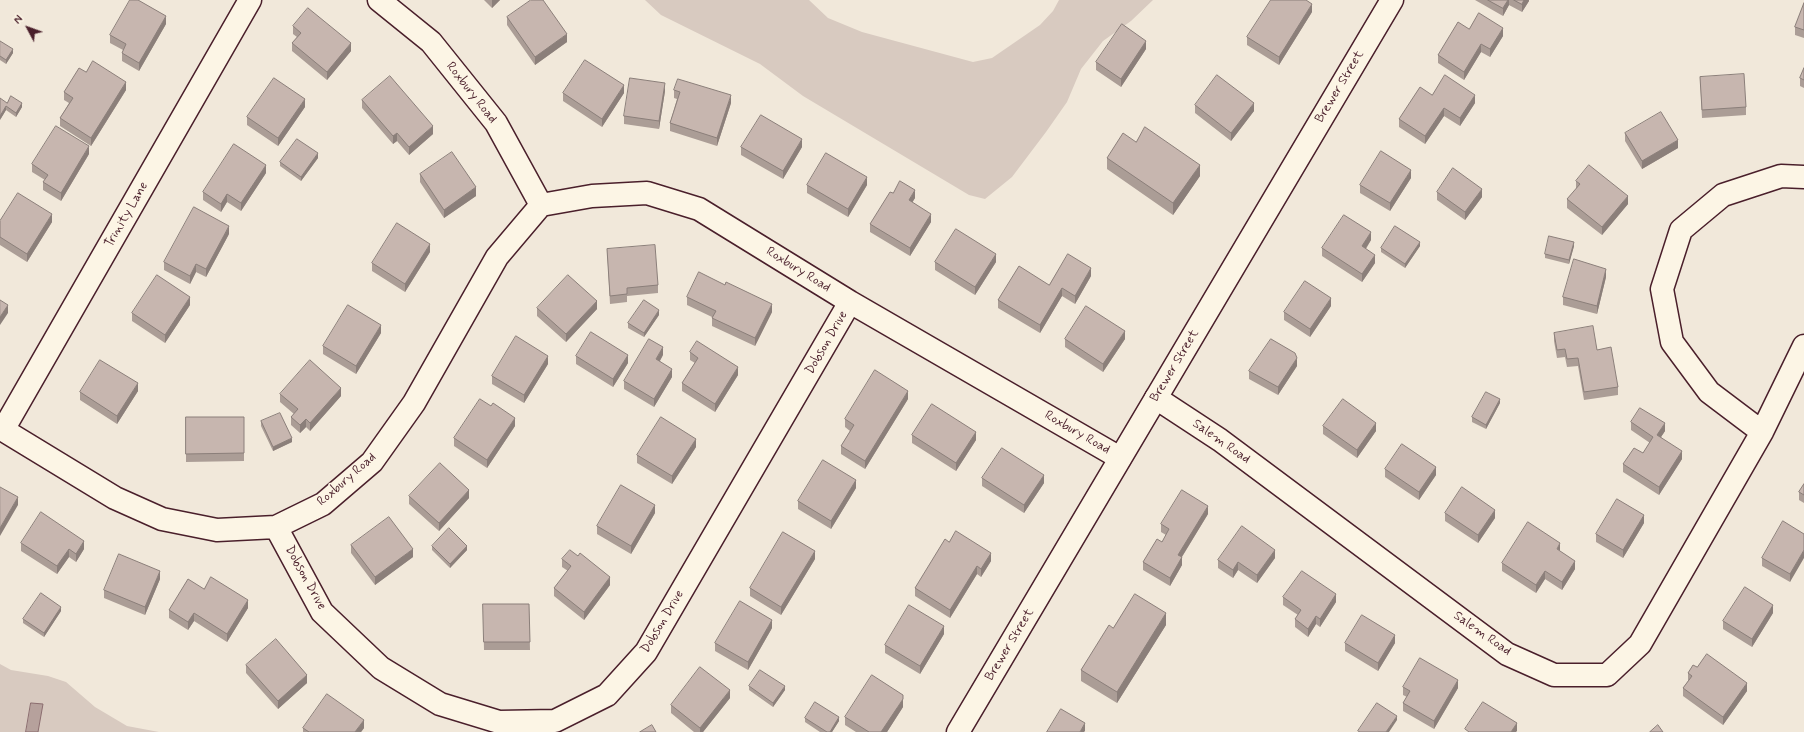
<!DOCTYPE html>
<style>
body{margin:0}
#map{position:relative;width:1804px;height:732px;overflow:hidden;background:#f1e8da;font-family:Mynerve,sans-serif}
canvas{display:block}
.north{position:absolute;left:8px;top:8px;width:40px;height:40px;-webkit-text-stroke:3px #fcf5e5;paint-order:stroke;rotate:311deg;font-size:11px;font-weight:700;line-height:16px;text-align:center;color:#4a1f2b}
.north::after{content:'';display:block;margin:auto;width:14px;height:18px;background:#4a1f2b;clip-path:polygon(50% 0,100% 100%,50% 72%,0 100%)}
</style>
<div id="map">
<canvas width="1804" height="732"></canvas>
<div class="north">N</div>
</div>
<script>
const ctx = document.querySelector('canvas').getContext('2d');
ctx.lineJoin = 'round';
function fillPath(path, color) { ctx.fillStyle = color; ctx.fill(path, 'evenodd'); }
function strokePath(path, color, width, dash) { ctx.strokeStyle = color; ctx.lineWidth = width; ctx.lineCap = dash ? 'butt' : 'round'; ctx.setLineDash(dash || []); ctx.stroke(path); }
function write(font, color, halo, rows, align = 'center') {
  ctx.font = font + ' Mynerve,sans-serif'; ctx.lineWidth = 3; ctx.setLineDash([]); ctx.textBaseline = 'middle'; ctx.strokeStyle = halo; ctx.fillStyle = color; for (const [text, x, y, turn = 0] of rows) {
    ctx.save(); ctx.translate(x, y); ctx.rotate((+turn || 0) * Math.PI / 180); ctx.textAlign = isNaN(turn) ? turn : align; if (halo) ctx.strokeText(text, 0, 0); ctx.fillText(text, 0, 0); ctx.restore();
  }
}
fillPath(new Path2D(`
 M645 0H809L828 18 862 32 973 62 992 58 1040 25 1053 11 1059 0H1153L1131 21 1103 41 1081 69 1067 102 1046 132 1012 177 985 199 969 195 803 96 760 64 661 15Z
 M0 664 11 670 48 676 66 682 95 707 127 726 159 732H0Z`), '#d8cac0');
const water = new Path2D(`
 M31 703 43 704 38 732H26Z`);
fillPath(water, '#b6a19c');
strokePath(water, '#8b6d6f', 1);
const minor = new Path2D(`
 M379 0 431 42 496 123 541 205 592 196 647 193 699 209 850 302 1120 458
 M1156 398 1220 440 1507 654 1554 675H1607L1640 644 1762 432 1804 346
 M0 428 115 498 162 519 217 530 276 527 323 504 372 462 414 403 497 257 541 205
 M3 430 250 0
 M1762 432 1709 392 1672 342 1662 289 1681 230 1723 195 1781 176 1804 177
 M276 527 322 612 381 668 440 704 499 722 555 721 607 695 646 652 850 302`);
const secondary = new Path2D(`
 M958 732 1392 0`);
strokePath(minor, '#4a1f2b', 25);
strokePath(secondary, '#4a1f2b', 25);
strokePath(minor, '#fcf5e5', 22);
strokePath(secondary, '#fcf5e5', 22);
fillPath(new Path2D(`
 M484 0H500L492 8Z
 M1475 0H1529V1L1522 12 1509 5 1503 16Z
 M1804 3V38L1795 35V27Z
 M1312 12 1279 65 1247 45V37Z
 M507 17 567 42 535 65 507 25Z
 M166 24 139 71 122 61V53L123 50 110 43V35Z
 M293 26 351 51 327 80 292 51V43L297 37 293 34Z
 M1469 29 1503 36 1490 57 1481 52 1464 80 1438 63V55Z
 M0 41 13 53 6 64 0 60Z
 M1146 49 1121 87 1096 70V62Z
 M1804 68V88L1800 86V78Z
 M86 72 126 90 91 146 60 126V118L69 103 64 100V92Z
 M1700 77 1746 107V115L1702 118Z
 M674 90 731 103 717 146 670 131V123L677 99 674 98Z
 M665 91 659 129 624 124V116Z
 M563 93H624L602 127 563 101Z
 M1432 95 1475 103 1460 126 1444 116 1425 144 1399 127V119Z
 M362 100 433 134 409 155 397 141 393 144 362 108Z
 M7 103 22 107 16 117 6 110 0 120Z
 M1195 105 1254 111 1231 141 1195 113Z
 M305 107 278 146 247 125V117Z
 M1625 133 1678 148 1642 169 1625 141Z
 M1136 142 1200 176 1173 215 1107 169V158Z
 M741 147H802L783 179 741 155Z
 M89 154 61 201 43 190V182L45 180 32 172V164Z
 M318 158 301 181 280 166V162Z
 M266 173 241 211 227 202 221 212 203 200V192Z
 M420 174 476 196 444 218 420 182Z
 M1411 178 1390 211 1360 193V185Z
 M1576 181 1628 204 1602 235 1567 208V199L1576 189Z
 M807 185H867L848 217 807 193Z
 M1437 192 1482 197 1465 220 1437 200Z
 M893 193 915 198 912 202 931 222 910 256 870 232V224Z
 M0 221 52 222 27 262 0 245Z
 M229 234 206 277 196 272 190 284 164 270V262Z
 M1371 240 1366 249 1375 263 1362 282 1322 256V248Z
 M1420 246 1405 268 1381 252V248Z
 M1574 246 1569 264 1545 258V254Z
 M607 249 658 285V293L627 296V302L610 304Z
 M430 252 405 292 372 271V263Z
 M935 262H996L975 295 935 270Z
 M1091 276 1075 304 1062 296 1040 333 998 308V300L1049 285Z
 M1606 277 1597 314 1563 305V297Z
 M687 297 772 312 755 346 712 326V317L687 305Z
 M190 305 165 343 132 321V313Z
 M1331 306 1310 337 1284 320V312Z
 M537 308 597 309 566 342 537 316Z
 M659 315 644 337 628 328V323Z
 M381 333 356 374 323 354V346Z
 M1554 333 1597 350 1618 387V395L1584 400 1578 366 1567 367 1565 357 1557 358 1554 341Z
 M1065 339H1125L1103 372 1065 347Z
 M690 352 738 375 715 412 682 391V383L695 363 690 360Z
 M663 355 660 361 672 377 654 407 624 389V381Z
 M576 356 628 363 613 387 576 364Z
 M548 364 524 403 492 384V376Z
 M1297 366 1278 395 1249 379V371Z
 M138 391 117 424 80 400V392Z
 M280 394 341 396 310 431 306 427 300 433 291 425V417L294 414 280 402Z
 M908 399 865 469 841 454V446L850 431 845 427V419Z
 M1500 403 1486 429 1472 422V417Z
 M186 417H244V461L186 462Z
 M261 421 292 442 273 451 261 426Z
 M1631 422 1665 431 1661 437 1682 459 1659 495 1623 472V464L1643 453 1650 443 1631 430Z
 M515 426 487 468 454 446V438Z
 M1323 426 1376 431 1357 458 1323 434Z
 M912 435 976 440 956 471 912 443Z
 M696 447 672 484 637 463V455Z
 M1385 469 1436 475 1419 500 1385 477Z
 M982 478 1044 483 1024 513 982 486Z
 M1804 484V503L1799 500V492Z
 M856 488 831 529 798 509V501Z
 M409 496 469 498 439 531 409 504Z
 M655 513 631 554 597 534V526Z
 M1445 513 1495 518 1478 543 1445 521Z
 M1208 514 1182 557V565L1170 586 1143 570V562L1162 542 1166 535 1161 532V524Z
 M1644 523 1623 558 1596 542V534Z
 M1804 534 1790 582 1762 566V558Z
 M949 542 991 561 981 577 977 574 950 618 915 596V588Z
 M21 543 84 549 76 562 69 557 57 574 21 551Z
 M351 545 413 557 375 585 351 553Z
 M432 546 467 550 450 568 432 550Z
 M1560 551 1575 569 1562 590 1545 579 1536 593 1502 571V563Z
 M1275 558 1257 583 1238 570 1233 578 1218 568V560Z
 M562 559 610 585 584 620 554 596V588L568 571 562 567Z
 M815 559 781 615 750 596V588Z
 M160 579 145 615 104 598V590Z
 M204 589 248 608 227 642 194 621 188 630 169 618V610Z
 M1283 597 1336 602 1320 627 1316 624 1308 637 1295 627V619L1298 615 1283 605Z
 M483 604H529L530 650H484Z
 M61 611 44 637 23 623V619Z
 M1773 613 1752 647 1723 629V621Z
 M1166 625 1117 703 1081 681V670L1113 628Z
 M772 628 748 670 715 651V643Z
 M944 634 920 674 885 653V645Z
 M1345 643H1395L1378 671 1345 651Z
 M246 665 307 683 278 709 246 673Z
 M1697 667 1747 691 1723 725 1683 696V688L1688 681V673Z
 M749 686 785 690 773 707 749 690Z
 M1403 687 1458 688 1434 729 1403 711V703L1407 697 1403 695Z
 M730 698 703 732H694L671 713V705Z
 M903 707 887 732H856L845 725V717Z
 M805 718 839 721 832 732H820L805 722Z
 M303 728H364L361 732H303Z`), '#ab9d96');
fillPath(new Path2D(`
 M492 0H500L492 8Z
 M1508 0H1509V5L1503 16V8Z
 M1524 0H1529V1L1522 12V4Z
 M1312 4V12L1279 65V57Z
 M166 16V24L139 71V63Z
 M1503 28V36L1490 57V49Z
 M567 34V42L535 65V57Z
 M1146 41V49L1121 87V79Z
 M351 43V51L327 80V72Z
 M1481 44V52L1464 80V72Z
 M13 49V53L6 64V60Z
 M126 82V90L91 146V138Z
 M665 83V91L659 129V121Z
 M624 85V93L602 127V119Z
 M731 95V103L717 146V138Z
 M1475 95V103L1460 126V118Z
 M305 99V107L278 146V138Z
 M22 103V107L16 117V113Z
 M1254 103V111L1231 141V133Z
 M6 106V110L0 120V116Z
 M1444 108V116L1425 144V136Z
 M433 126V134L409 155V147Z
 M397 133V141L393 144V136Z
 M802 139V147L783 179V171Z
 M1678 140V148L1642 169V161Z
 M89 146V154L61 201V193Z
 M318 153V158L301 181V177Z
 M266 165V173L241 211V203Z
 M1200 165V176L1173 215V203Z
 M1411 170V178L1390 211V203Z
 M867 177V185L848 217V209Z
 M476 187V196L444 218V210Z
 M1482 189V197L1465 220V212Z
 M915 190V198L909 208V200Z
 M227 194V202L221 212V204Z
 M1628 196V204L1602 235V227Z
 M52 214V222L27 262V254Z
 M931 214V222L910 256V248Z
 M229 226V234L206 277V269Z
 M1371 232V240L1362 254V246Z
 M1420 242V246L1405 268V264Z
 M1574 242V246L1569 264V260Z
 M430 244V252L405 292V284Z
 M996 254V262L975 295V287Z
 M1375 255V263L1362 282V274Z
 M196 264V272L190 284V276Z
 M1091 268V276L1075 304V296Z
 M1606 269V277L1597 314V306Z
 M1062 288V296L1040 333V325Z
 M190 297V305L165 343V335Z
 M1331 298V306L1310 337V329Z
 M597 301V309L566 342V334Z
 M772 304V312L755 346V338Z
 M8 305V313L0 325V317Z
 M659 310V315L644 337V333Z
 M381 325V333L356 374V366Z
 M1125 331V339L1103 372V364Z
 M663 347V355L656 367V359Z
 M628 355V363L613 387V379Z
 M548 356V364L524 403V395Z
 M1297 358V366L1278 395V387Z
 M738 367V375L715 412V404Z
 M672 369V377L654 407V399Z
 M138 383V391L117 424V416Z
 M341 388V396L310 431V423Z
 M908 391V399L865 469V461Z
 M1500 399V403L1486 429V425Z
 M515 418V426L487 468V460Z
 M306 419V427L300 433V425Z
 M1376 423V431L1357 458V450Z
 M1665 423V431L1657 443V435Z
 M976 432V440L956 471V463Z
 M292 438V442L273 451V447Z
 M696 439V447L672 484V476Z
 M1682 451V459L1659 495V487Z
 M1436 467V475L1419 500V492Z
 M1044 475V483L1024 513V505Z
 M856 480V488L831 529V521Z
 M469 490V498L439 531V523Z
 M18 497V505L0 536V528Z
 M655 505V513L631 554V546Z
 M1208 506V514L1178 563V555Z
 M1495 510V518L1478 543V535Z
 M1644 515V523L1623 558V550Z
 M84 541V549L76 562V554Z
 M1560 543V551L1557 549Z
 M467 546V550L450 568V564Z
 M69 549V557L57 574V566Z
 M413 549V557L375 585V577Z
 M1275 550V558L1257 583V575Z
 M1804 550V558L1790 582V574Z
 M815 551V559L781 615V607Z
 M991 553V561L981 577V569Z
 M1182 557V565L1170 586V578Z
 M1575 561V569L1562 590V582Z
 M1238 562V570L1233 578V570Z
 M977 566V574L950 618V610Z
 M160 571V579L145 615V607Z
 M1545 571V579L1536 593V585Z
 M610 577V585L584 620V612Z
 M1336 594V602L1320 627V619Z
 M248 600V608L227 642V634Z
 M1773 605V613L1752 647V639Z
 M61 607V611L44 637V633Z
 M194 613V621L188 630V622Z
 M1166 613V625L1117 703V692Z
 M1316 616V624L1308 637V629Z
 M772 620V628L748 670V662Z
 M944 626V634L920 674V666Z
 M1395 635V643L1378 671V663Z
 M307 675V683L278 709V701Z
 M1458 680V688L1434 729V721Z
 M1747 683V691L1723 725V717Z
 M785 686V690L773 707V703Z
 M730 690V698L703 732H700V728Z
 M903 699V707L887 732H881Z
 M1397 716V720L1389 732H1386Z
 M839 717V721L832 732H830Z
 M364 720V728L361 732H355Z
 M1085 723V731L1084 732H1080Z
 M1517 723V731L1516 732H1511Z`), '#8b7f7a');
const building = new Path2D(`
 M130 0H138L166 16 139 63 122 53 126 44 110 35Z
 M531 0H543L567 34 535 57 507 17Z
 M1271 0H1306L1312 4 1279 57 1247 37Z
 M1488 0H1508L1503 8Z
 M1514 0H1524L1522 4Z
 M1804 3V30L1795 27Z
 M308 8 351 43 327 72 292 43 301 33 293 26Z
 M1479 13 1503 28 1490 49 1481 44 1464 72 1438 55 1458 22 1469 29Z
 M1122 24 1146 41 1121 79 1096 62Z
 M0 41 13 49 6 60 0 56Z
 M585 60 624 85 602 119 563 93Z
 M93 61 126 82 91 138 60 118 73 98 64 92 79 68 86 72Z
 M1804 68V80L1800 78Z
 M1744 74 1746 107 1702 110 1700 77Z
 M1217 75 1254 103 1231 133 1195 105Z
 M1445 75 1475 95 1460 118 1444 108 1425 136 1399 119 1420 87 1432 95Z
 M390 76 433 126 409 147 397 133 393 136 362 100Z
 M274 78 305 99 278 138 247 117Z
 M630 78 665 83 659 121 624 116Z
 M678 79 731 95 717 138 670 123 680 92 674 90Z
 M11 96 22 103 16 113 6 106 0 116V98L7 103Z
 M1661 112 1678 140 1642 161 1625 133Z
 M761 115 802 139 783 171 741 147Z
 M56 126 89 146 61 193 43 182 48 175 32 164Z
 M1145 127 1200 165 1173 203 1107 158 1123 133 1136 142Z
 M297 139 318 153 301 177 280 162Z
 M234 144 266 165 241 203 227 194 221 204 203 192Z
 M1381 151 1411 170 1390 203 1360 185Z
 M452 152 476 187 444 210 420 174Z
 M826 153 867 177 848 209 807 185Z
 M1589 165 1628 196 1602 227 1567 199 1580 184 1576 181Z
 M1453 168 1482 189 1465 212 1437 192Z
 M900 181 915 190 909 200 931 214 910 248 870 224 890 192 893 193Z
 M18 193 52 214 27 254 0 237V221Z
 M194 207 229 226 206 269 196 264 190 276 164 262Z
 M1344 215 1371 232 1362 246 1375 255 1362 274 1322 248Z
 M397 223 430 244 405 284 372 263Z
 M1395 226 1420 242 1405 264 1381 248Z
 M956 229 996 254 975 287 935 262Z
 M1549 236 1574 242 1569 260 1545 254Z
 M655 245 658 285 627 288V294L610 296 607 249Z
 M1068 254 1091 268 1075 296 1062 288 1040 325 998 300 1019 266 1049 285Z
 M1574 259 1606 269 1597 306 1563 297Z
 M699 272 725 285 726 282 772 304 755 338 712 318 716 311 687 297Z
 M157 275 190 297 165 335 132 313Z
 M568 275 597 301 566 334 537 308Z
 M1305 281 1331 298 1310 329 1284 312Z
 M0 300 8 305 0 317Z
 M644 300 659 310 644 333 628 323Z
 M348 305 381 325 356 366 323 346Z
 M1086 306 1125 331 1103 364 1065 339Z
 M1593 326 1597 350 1611 347 1618 387 1584 392 1578 358 1567 359 1565 349 1557 350 1554 333Z
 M591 332 628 355 613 379 576 356Z
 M516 336 548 356 524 395 492 376Z
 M649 339 663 347 656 359 672 369 654 399 624 381Z
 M1271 339 1295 353 1297 358 1278 387 1249 371Z
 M697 341 738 367 715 404 682 383 698 358 690 352Z
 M100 360 138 383 117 416 80 392Z
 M310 360 341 388 310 423 306 419 300 425 291 417 298 409 280 394Z
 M875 370 908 391 865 461 841 446 854 425 845 419Z
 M1486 392 1500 399 1486 425 1472 417Z
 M480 399 491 406 493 403 515 418 487 460 454 438Z
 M1343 399 1376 423 1357 450 1323 426Z
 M932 404 976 432 956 463 912 435Z
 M1640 408 1665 423 1657 435 1682 451 1659 487 1623 464 1634 448 1643 453 1653 437 1631 422Z
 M280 413 292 438 273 447 261 421Z
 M186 417H244V453L186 454Z
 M661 417 696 439 672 476 637 455Z
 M1402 444 1436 467 1419 492 1385 469Z
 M1002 448 1044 475 1024 505 982 478Z
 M823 460 856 480 831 521 798 501Z
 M440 463 469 490 439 523 409 496Z
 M1804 484V495L1799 492Z
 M621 485 655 505 631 546 597 526Z
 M0 487 18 497 0 528Z
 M1462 487 1495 510 1478 535 1445 513Z
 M1182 490 1208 506 1178 555 1182 557 1170 578 1143 562 1157 539 1162 542 1169 529 1161 524Z
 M1617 499 1644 515 1623 550 1596 534Z
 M41 512 84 541 76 554 69 549 57 566 21 543Z
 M389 517 413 549 375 577 351 545Z
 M1783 521 1804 534V550L1790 574 1762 558Z
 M1528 522 1560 543 1557 549 1575 561 1562 582 1545 571 1536 585 1502 563Z
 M1242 526 1275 550 1257 575 1238 562 1233 570 1218 560Z
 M449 528 467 546 450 564 432 546Z
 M956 531 991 553 981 569 977 566 950 610 915 588 945 539 949 542Z
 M783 532 815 551 781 607 750 588Z
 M570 550 578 556 580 553 610 577 584 612 554 588 571 566 562 559Z
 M119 554 160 571 145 607 104 590Z
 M1302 571 1336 594 1320 619 1316 616 1308 629 1295 619 1301 610 1283 597Z
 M211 577 248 600 227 634 194 613 188 622 169 610 188 579 204 589Z
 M1745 587 1773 605 1752 639 1723 621Z
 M41 593 61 607 44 633 23 619Z
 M1135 594 1166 613 1117 692 1081 670 1109 625 1113 628Z
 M740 601 772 620 748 662 715 643Z
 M483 604H529L530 642H484Z
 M909 605 944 626 920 666 885 645Z
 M1362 615 1395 635 1378 663 1345 643Z
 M276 639 307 675 278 701 246 665Z
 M1707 654 1747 683 1723 717 1683 688 1692 676 1688 673 1693 665 1697 667Z
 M1420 658 1458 680 1434 721 1403 703 1410 691 1403 687Z
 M700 667 730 690 700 728 671 705Z
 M760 670 785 686 773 703 749 686Z
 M872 675 903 695V699L881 732H869L845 717Z
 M327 694 364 720 355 732H309L303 728Z
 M815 702 839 717 830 732H827L805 718Z
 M1483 702 1517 723 1511 732H1469L1465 729Z
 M1377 703 1397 716 1386 732H1360L1358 731Z
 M1061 709 1085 723 1080 732H1047Z
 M652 725 656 732H640Z
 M1658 725 1663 732H1650Z`);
fillPath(building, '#c7b6af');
strokePath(building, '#8b7f7a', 1);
write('13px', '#4a1f2b', '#fcf5e5', [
 ["Brewer Street",1340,87,-59],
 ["Roxbury Road",471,93,52],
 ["Trinity Lane",127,215,-60],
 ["Roxbury Road",798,270,32],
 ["Dobson Drive",827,343,-60],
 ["Brewer Street",1175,366,-59],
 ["Roxbury Road",1077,433,30],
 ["Salem Road",1221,442,35],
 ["Roxbury Road",347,480,-41],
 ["Dobson Drive",305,578,61],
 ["Dobson Drive",663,622,-59],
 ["Salem Road",1482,634,35],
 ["Brewer Street",1010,645,-59]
]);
</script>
